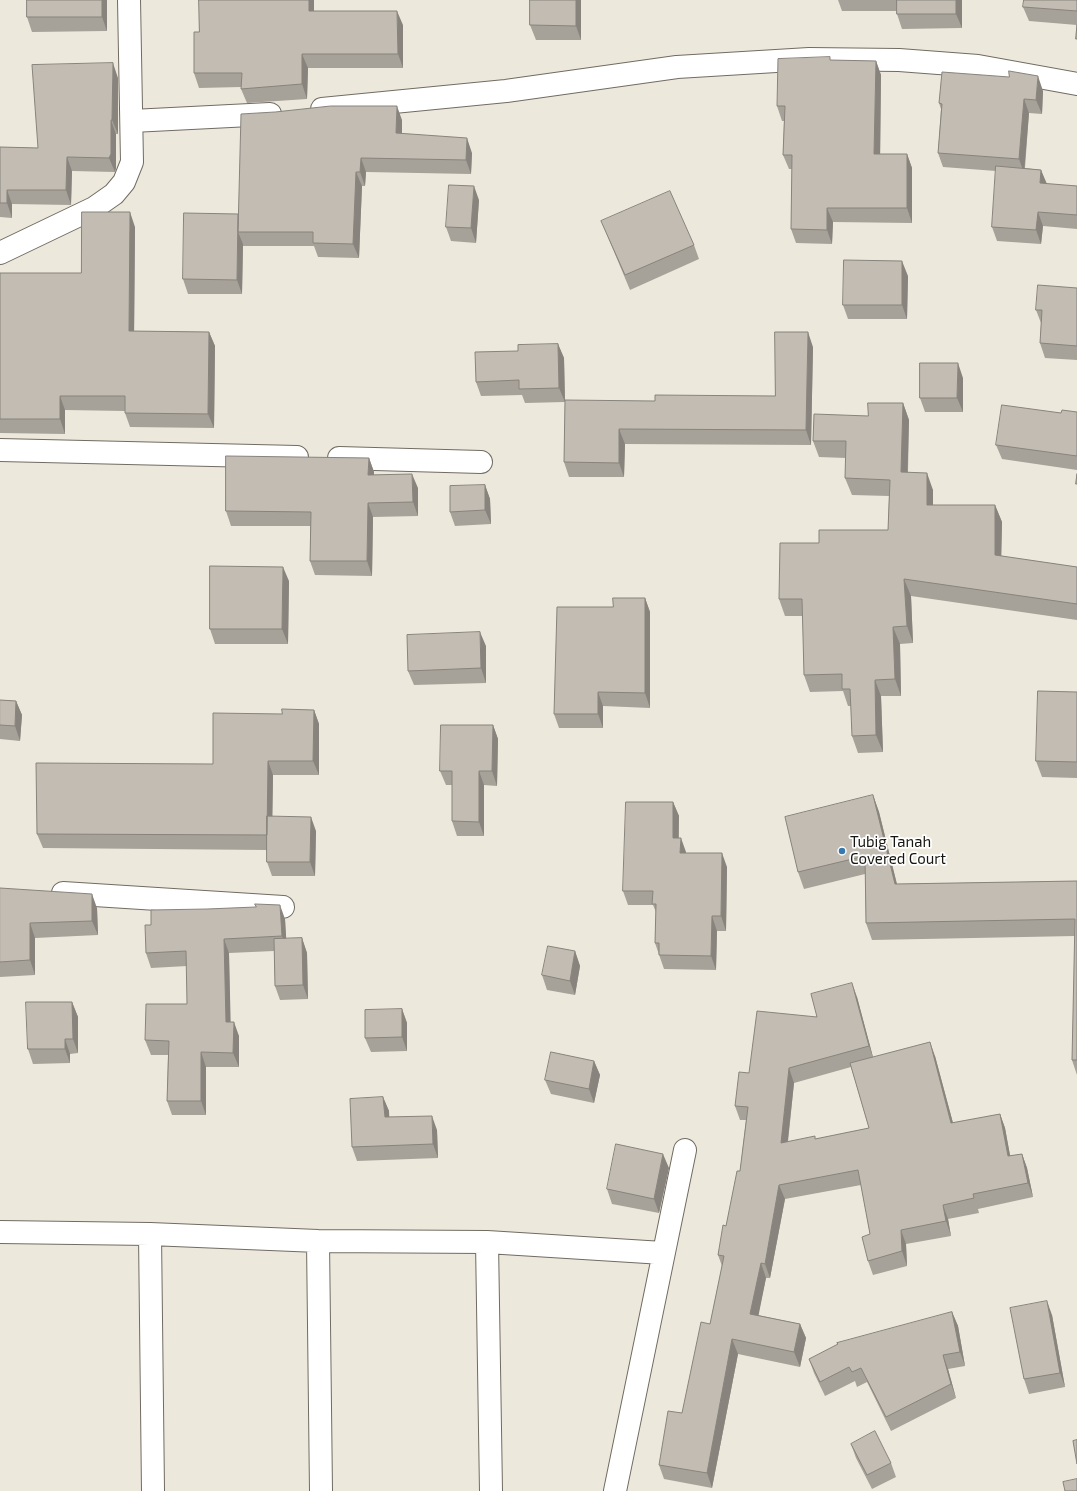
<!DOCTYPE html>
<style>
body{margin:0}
canvas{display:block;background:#ede8dc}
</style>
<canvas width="1077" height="1491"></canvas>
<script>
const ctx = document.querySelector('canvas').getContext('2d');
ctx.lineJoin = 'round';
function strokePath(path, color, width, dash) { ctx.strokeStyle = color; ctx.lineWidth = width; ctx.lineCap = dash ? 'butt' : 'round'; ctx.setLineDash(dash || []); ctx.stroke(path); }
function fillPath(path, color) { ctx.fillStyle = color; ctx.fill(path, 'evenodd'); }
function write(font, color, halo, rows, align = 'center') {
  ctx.font = font + ' "Exo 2",sans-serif'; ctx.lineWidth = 3.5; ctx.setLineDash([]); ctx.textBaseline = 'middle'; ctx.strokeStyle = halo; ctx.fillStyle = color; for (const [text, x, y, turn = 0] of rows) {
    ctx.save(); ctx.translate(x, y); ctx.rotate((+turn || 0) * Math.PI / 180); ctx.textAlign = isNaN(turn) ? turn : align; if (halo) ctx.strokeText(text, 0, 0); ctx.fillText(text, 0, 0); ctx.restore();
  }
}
const minor = new Path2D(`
 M322 109 506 91 677 67 809 59 899 60 978 66 1077 84
 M132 121 270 114
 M0 253 94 208 114 194 124 182 132 162 129 0
 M0 450 297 457
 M339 458 481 462
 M63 893 283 907
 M0 1232 150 1234 318 1241 487 1242 663 1253
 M150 1234 153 1491
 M318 1241 321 1491
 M487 1242 491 1491
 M615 1491 685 1150`);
strokePath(minor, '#716c62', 24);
strokePath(minor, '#fff', 22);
fillPath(new Path2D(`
 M107 0V31L32 32 27 17Z
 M199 0H314V11L403 25V68H308L307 99 247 103 241 89V87L199 88 194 73 199 32Z
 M530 0H581V40H536L530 25Z
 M832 0H962V28L902 29 897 14V11H842L838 0Z
 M1077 0V25L1029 21 1023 7Z
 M831 60 876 61 881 75 880 154H907L912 168V223L833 222 832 244 796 243 791 229 792 169H789L783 155 784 121H782L777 106Z
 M118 78V134H116V168L115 172 72 171 71 205 12 204V218L0 217V147L38 148Z
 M1043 91 1042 114 1029 113 1025 168 1041 170 1046 184 1077 186V229L1043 226 1041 244 997 241 992 227 996 171 943 167 938 153 941 109 939 103Z
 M402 120V134L472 153 471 174 366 172 365 186H362L359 258 318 257 314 246H243V244L242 294H188L183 279 239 216Z
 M479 200 476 243 451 241 446 227Z
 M601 221 694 245 699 259 630 290 607 235Z
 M135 227 134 331 209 332 215 346 214 428 130 427 125 413V411L65 410V434L0 433V273H81Z
 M908 276 907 319H848L843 305Z
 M1077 288V360L1045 358 1040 343 1041 323 1036 310Z
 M558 344 564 358 565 401H655L775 396 813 347 811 445 625 444 624 477H569L564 462 565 402 525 403 522 395 481 396 476 382 518 351Z
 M963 378V412H925L920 398Z
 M903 403 909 420 908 472 933 490V505H995L1002 522 1001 556 1077 567V620L911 596 913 643 900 644 901 696H881L883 752 858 753 852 736 851 706H848L843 691 810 692 804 675 803 616H785L779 599 819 543 888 530 889 496 852 495 845 478 846 458 819 457 813 441 868 416Z
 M1077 412V470L1002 459 996 445 1061 413Z
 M369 458 374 472V475L418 488V516L373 517 372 576 315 575 310 561V526H231L226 511Z
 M485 485 490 499 491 524 455 526 450 512Z
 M289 581 288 644H215L210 629Z
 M645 598 650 612V708L603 706V728H559L554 714 613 607Z
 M486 646V683L414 685 408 671Z
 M1077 692V778L1042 777 1036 761Z
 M0 700 16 701 22 715 20 741 0 739Z
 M314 710 319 724V775H273L272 816 316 831 315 876H272L267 862V850L43 848 37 834 213 764 282 714Z
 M493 725 498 739 497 786 484 785V836H457L452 821V785H446L440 771Z
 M873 795 879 812 897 884 1077 881V1075L1072 1060 1075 936 872 940 866 923 865 874 804 889 798 872Z
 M673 802 679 816V838L686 853 727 867 726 931H717L716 970 664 969 655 943 656 912 653 905H628L623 891Z
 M0 888 97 908 98 935 35 938V975L0 977Z
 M285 919 286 939 302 938 307 953 308 999 280 1000 275 986 274 951 229 953 230 1022 239 1036V1067H206V1115H172L167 1101 168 1055H151L145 1040 187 1004V966L151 968 146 953Z
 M575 951 580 966 575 995 547 990 542 975Z
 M857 997 873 1057 935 1056 953 1123 1000 1114 1005 1128 1010 1156 1022 1154 1027 1168 1033 1197 978 1209 979 1213 948 1219 951 1236 906 1244 907 1266 873 1275 868 1261 870 1234 861 1185 785 1199 770 1278H766L758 1315 800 1324 806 1338 800 1367 738 1354 712 1488 664 1479 659 1465 682 1413 710 1324 722 1266 718 1255 726 1226 740 1171 746 1120H740L735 1106 749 1073 817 1017ZM851 1067 869 1128 816 1139 788 1142 794 1083Z
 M72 1002 78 1017V1053L70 1054V1063L33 1064 28 1049Z
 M402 1009 407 1023V1051L371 1052 365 1038Z
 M594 1061 600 1075 594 1103 551 1094 545 1080Z
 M383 1097 389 1111V1117L437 1130 438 1158 357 1161 352 1147Z
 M669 1168 659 1213 612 1204 607 1189Z
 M952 1312 958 1326 965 1366 948 1369 956 1398 891 1431 867 1382 857 1387 855 1381 825 1396 814 1373 809 1359Z
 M1052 1315 1065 1387 1029 1394 1024 1379Z
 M851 1444 891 1463 896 1477 872 1489 856 1458Z`), '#a7a299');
fillPath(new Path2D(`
 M102 0H107V31L102 17Z
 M309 0H314V26L309 11Z
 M576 0H581V40L576 26Z
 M956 0H962V28L956 14Z
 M397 11 403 25V68L398 54Z
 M302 54 308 68 307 99 302 84Z
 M876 61 881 75 880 168 874 154Z
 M113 63 118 78V134L112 120Z
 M1038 76 1043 91 1042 114 1036 100Z
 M1024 99 1029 113 1024 173 1019 159Z
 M397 106 402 120V148L396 133Z
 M111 120 116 134V168L115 172 109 158Z
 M467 138 472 153 471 174 466 160Z
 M907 154 912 168V223L907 208Z
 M67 157 72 171 71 205 66 190Z
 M361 158 366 172 365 186 360 172Z
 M1041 170 1047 184 1040 183Z
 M356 172 362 186 359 258 353 244Z
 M474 186 479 200 476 243 471 228Z
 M7 190 12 204V218L7 203Z
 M827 208 833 222 832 244 827 230Z
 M130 212 135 227 134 345 129 331Z
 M1038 212 1043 226 1041 244 1036 230Z
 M238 214 243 228 238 232 243 244 242 294 237 280Z
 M902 261 908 276 907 319 902 305Z
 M209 332 215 346 214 428 208 414Z
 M808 332 813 347 811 445 806 430Z
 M558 344 564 358 565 402 559 388Z
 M958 363 963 378V412L957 398Z
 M60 396 65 410V434L60 419Z
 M903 403 909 420 907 489 901 472Z
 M619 429 625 444 624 477 619 463Z
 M369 458 374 472V489L368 475Z
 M927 473 933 490V522L927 505Z
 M412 474 418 488V516L413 502Z
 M485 485 490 499 491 524 485 510Z
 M368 503 373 517 372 576 367 561Z
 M995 505 1002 522 1001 572 995 555Z
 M283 567 289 581 288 644 282 629Z
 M904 579 911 596 913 643 907 626Z
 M645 598 650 612V708L645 693Z
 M893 627 900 644 901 696 895 679Z
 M480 632 486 646V683L481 668Z
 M875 680 881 696 883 752 876 735Z
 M598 692 603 706V728L598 714Z
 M16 701 22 715 20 741 15 726Z
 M314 710 319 724V775L313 761Z
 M493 725 498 739 497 786 492 771Z
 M268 761 273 775 272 850 267 835Z
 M479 771 484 785V836L479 822Z
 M873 795 879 812 901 901 895 884Z
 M673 802 679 816 678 852 673 838Z
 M311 817 316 831 315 876 310 862Z
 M681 838 686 852V867L680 853Z
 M722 853 727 867 726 931 721 916Z
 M92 894 97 908 98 935 92 921Z
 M280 905 285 919 287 951 282 936Z
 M712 916 717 931 716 970 711 956Z
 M30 923 35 938V975L30 960Z
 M302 938 307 953 308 999 303 985Z
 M224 939 229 953 231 1036 226 1022Z
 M575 951 580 966 575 995 570 981Z
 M852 983 857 997 874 1061 869 1046Z
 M72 1002 78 1017V1053L73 1039Z
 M402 1009 407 1023V1051L402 1037Z
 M234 1022 239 1036V1067L233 1053Z
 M65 1039 70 1054V1063L65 1049Z
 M930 1042 935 1056 957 1138 951 1123Z
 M201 1052 206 1067V1115L201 1101Z
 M594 1061 600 1075 594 1103 589 1089Z
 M789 1068 794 1083 786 1157 781 1143Z
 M383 1097 389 1111 390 1132 385 1117Z
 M1000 1114 1005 1128 1013 1171 1008 1156Z
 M432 1116 437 1130 438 1158 433 1144Z
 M663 1154 669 1168 659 1213 654 1199Z
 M1022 1154 1027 1168 1033 1197 1028 1183Z
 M779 1185 785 1199 770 1278 765 1264Z
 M943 1205 948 1219 951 1236 946 1221Z
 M901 1230 906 1244 907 1266 902 1251Z
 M761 1263 766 1278 756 1328 750 1314Z
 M1047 1301 1052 1315 1065 1387 1060 1373Z
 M952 1312 958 1326 965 1366 960 1352Z
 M800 1324 806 1338 800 1367 794 1352Z
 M732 1339 738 1354 712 1488 707 1473Z
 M943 1355 948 1369 956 1398 951 1384Z`), '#88847d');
const building = new Path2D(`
 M27 0H102V17H27Z
 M199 0H309V11H397L398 54H302V84L241 89 242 73H194V32H199Z
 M530 0H576V26L530 25Z
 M897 0H956V14H897Z
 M1024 0H1077V11L1023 7Z
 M1077 25V39H1076Z
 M830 57V60L876 61 874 154H907V208H827V230L791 229 792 155H783L785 106H777L778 59Z
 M113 63 112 120H111V154L109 158 67 157 66 190H7V203H0V147L38 148 32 65Z
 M1009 71 1038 76 1036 100 1024 99 1019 159 938 153 942 104 939 103 942 72 1009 77Z
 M331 106H397L396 133 467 138 466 160 361 158 360 172H356L353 244 313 243V232H238L241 114 275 112Z
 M996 166 1041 170 1040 183 1077 186V215L1038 212 1036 230 992 227Z
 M449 185 474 186 471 228 446 227Z
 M670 191 694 245 625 275 601 221Z
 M82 212H130L129 331 209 332 208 414 125 413V396H60V419H0V273H81Z
 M184 213 238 214 237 280 183 279Z
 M844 260 902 261V305H843Z
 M1038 285 1077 288V346L1040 343 1042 310H1036Z
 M775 332H808L806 430 619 429V463L564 462 565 400 655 401V395L775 396Z
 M558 344 559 388 519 389V380L476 382 475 352 518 351V345Z
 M920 363H958L957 398H920Z
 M868 403H903L901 472 927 473V505H995V555L1077 567V604L904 579 907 626 893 627 895 679 875 680 876 735 852 736 850 689H842V674L804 675 802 599H779L780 543H819V530H888L890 480 845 478 846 441H813L814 414 868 416Z
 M1002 405 1061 413 1062 410 1077 412V456L996 445Z
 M226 456 369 458 368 475 412 474 413 502 368 503 367 561H310L311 512 226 511Z
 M1077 474V484H1076Z
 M485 485V510L450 512V486Z
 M210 566 283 567 282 629H210Z
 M613 598H645V693L598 692V714H554L557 607H613Z
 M480 632 481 668 408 671 407 635Z
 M1038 691 1077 692V762L1036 761Z
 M0 700 16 701 15 726 0 725Z
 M282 709 314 710 313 761H268L267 835 37 834 36 763 213 764V713L282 714Z
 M441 725H493L492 771H479V822L452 821V771H440Z
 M873 795 895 884 1077 881V1060H1072L1075 919 866 923 865 856 798 872 785 817Z
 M626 802H673V838H681L680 853H722L721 916H712L711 956 659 955V943H655L656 904H652L653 891H623Z
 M267 816 311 817 310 862H267Z
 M0 888 92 894V921L30 923V960L0 962Z
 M255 904 280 905 282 936 224 939 226 1022H234L233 1053 201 1052V1101H167L169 1041 145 1040 146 1004H187L186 951 146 953 145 925H151V910L207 909 256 907Z
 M302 938 303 985 275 986 274 939Z
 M548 946 575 951 570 981 542 975Z
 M852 983 869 1046 789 1068 781 1143 815 1136V1139L869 1128 850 1063 930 1042 951 1123 1000 1114 1008 1156 1022 1154 1028 1183 973 1194 974 1198 943 1205 946 1221 901 1230 902 1251 868 1261 862 1237 870 1234 858 1170 779 1185 765 1264 761 1263 750 1314 800 1324 794 1352 732 1339 707 1473 659 1465 668 1411 682 1413 701 1322 710 1324 724 1256 718 1255 723 1225 726 1226 737 1171H740L748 1107 735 1106 739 1072 749 1073 757 1011 817 1017 811 994Z
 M26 1002H72L73 1039H65V1049H28Z
 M402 1009V1037L365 1038V1010Z
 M551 1052 594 1061 589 1089 545 1080Z
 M383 1097 385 1117 432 1116 433 1144 352 1147 350 1099Z
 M616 1144 663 1154 654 1199 607 1189Z
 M1047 1301 1060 1373 1024 1379 1010 1308Z
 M952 1312 960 1352 943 1355 951 1384 886 1417 861 1368 852 1372 849 1367 820 1382 809 1359 838 1344 837 1343Z
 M875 1431 891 1463 867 1475 851 1444Z
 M1077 1440V1464L1073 1441Z
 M1077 1479V1491H1065L1063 1482Z`);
fillPath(building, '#c2bcb2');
strokePath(building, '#88847d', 1);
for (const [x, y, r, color] of [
 [842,851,4,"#3679af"]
]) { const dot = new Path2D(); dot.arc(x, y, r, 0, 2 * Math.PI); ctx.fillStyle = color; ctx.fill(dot); strokePath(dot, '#fff', 1.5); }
write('15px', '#161511', '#fff', [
 ["Tubig Tanah",850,842],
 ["Covered Court",850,859]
], 'left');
</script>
